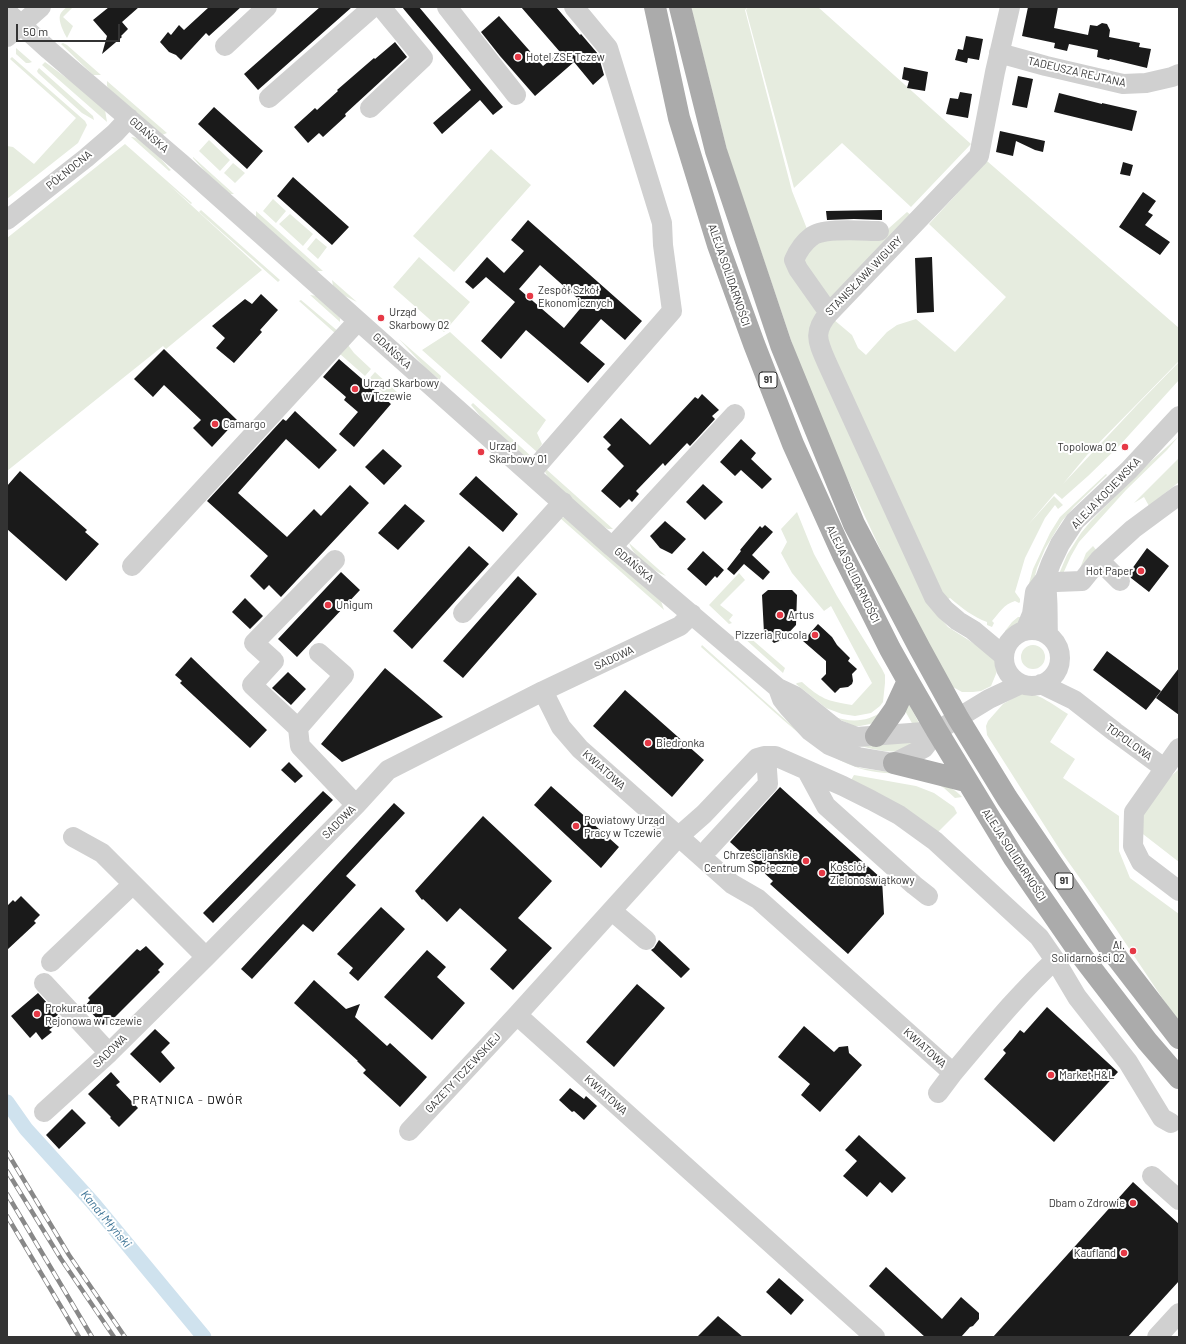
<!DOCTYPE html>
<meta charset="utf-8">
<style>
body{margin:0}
#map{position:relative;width:1186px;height:1344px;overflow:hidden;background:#fff;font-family:Barlow,sans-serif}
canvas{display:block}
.frame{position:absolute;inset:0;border:8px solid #333;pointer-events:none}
.scale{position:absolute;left:16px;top:24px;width:104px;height:18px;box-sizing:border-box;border:2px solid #333;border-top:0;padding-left:5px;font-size:12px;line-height:14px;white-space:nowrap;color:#333;-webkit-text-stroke:3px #fff;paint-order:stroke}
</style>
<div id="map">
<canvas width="1186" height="1344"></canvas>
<div class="frame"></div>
<div class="scale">50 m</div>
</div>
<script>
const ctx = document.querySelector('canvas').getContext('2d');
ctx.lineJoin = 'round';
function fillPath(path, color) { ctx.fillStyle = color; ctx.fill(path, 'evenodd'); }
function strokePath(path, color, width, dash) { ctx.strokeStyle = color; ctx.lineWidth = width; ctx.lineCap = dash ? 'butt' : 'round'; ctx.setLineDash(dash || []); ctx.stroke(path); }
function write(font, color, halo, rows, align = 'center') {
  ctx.font = font + ' Barlow,sans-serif'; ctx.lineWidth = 4; ctx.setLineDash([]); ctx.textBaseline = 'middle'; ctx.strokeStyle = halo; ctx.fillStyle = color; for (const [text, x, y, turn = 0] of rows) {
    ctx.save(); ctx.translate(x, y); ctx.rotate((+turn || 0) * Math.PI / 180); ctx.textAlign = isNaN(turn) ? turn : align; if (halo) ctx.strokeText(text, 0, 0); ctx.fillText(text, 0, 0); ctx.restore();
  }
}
fillPath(new Path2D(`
 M67 7H73L63 17 73 26 67 38C64 33 58 21 60 15 61 12 64 9 67 7Z
 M691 7H748L745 10 792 191 809 234 879 237 907 212 911 215 813 325 935 612 948 627 981 648 996 659 998 665 996 674 991 686 981 691 973 692H962L953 687 948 681 890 570 839 461 794 349 728 154Z
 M748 7H818L971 144 911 207 842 143 794 188 746 10Z
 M63 43 67 45 101 75H93L61 44Z
 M16 48 32 62 29 63H26L16 54Z
 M12 57 85 121 87 125 78 143 7 199V146L13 147 34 164 76 118 10 59Z
 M45 62 83 90 105 110 107 122 42 65Z
 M39 68 93 116 94 120 82 113 38 73 37 71Z
 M107 81 167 133 162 135 109 89 107 86Z
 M131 137C144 137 162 161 171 170L169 171Z
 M209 140 230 160 220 171 199 151Z
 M125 144 192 203 191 204 167 183 262 270 166 349 163 346 7 471V238Z
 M491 149 531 185 454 272 413 236Z
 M193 157 234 194H229L218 186 193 158Z
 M987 161 1179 328V361L1087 455 1063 484 1136 406 1179 362V380L1120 445 1088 476 1062 499 1055 493 1028 525 1054 496 1063 505 1058 509 1055 505 1045 518 1025 558 1015 592 1020 599V602L1019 603 1015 601C1004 604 999 613 992 621L994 623 992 627 987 625V622C973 617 962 608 950 598L948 599 941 591 837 370 825 331 833 319 852 335 858 348 866 355 887 332 897 325 916 319 955 352 1006 297 929 224Z
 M233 163 245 173 235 183 224 173Z
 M273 199 286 211 276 223 263 211Z
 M201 210 280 280 278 282 199 212Z
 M256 211 323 271H316L256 219Z
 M290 214 313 234 303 246 279 224Z
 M316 238 327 247 318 259 307 249Z
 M419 257 470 302 444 332 393 287Z
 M332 280 357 302 341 294 333 286Z
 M310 295 317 296 340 318V322Z
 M301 300 339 332 336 334 299 301Z
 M450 332 546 420 537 433 542 444 537 452 422 350Z
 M399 339 441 376 440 380 427 370Z
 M348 345 354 353 371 369 365 376 340 354Z
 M375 372 399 394 393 401 368 380Z
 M473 403 533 458H527L487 424 471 405Z
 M1178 437 1167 450 1126 490 1079 542 1071 556 1062 576 1059 574 1067 555 1081 533 1091 521 1139 472Z
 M1179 458V482L1149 506 1144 497 1134 503Z
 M546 469 613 529H608L601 525 549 479 545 472Z
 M1106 474 1107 475 1074 507 1062 521 1045 549 1037 568 1032 587 1027 591 1033 569 1050 533 1060 517Z
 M797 512 814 554 837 596 882 669 885 675V683L883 702 880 706 871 713 855 716 842 714 826 708 796 684 797 683 802 682C821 699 827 701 852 705L872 683 831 606 824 611 792 573 781 553 787 542 781 529Z
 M565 517 661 601 664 610 560 518Z
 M629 543 666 576C652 570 634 557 629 543Z
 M1093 546 1097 551 1079 571 1086 553Z
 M739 573 745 580 720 605 733 615 729 620 732 623 729 624 709 605Z
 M1018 617H1026L1017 629 1006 632 1005 631 1012 622Z
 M748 636 785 668 783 673 744 638V637Z
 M1021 657a12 12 0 1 1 24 0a12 12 0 1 1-24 0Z
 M702 645 807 739 860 768 904 774C887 773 869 773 853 766 817 752 790 726 762 701 742 683 721 665 701 647Z
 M1022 693C1038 692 1055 706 1068 714L1050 742 1075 759 1063 778 1119 816V851L1130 878 1179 914V1023L1116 929 1062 853 987 735 986 726 988 721 1003 704Z
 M908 702 919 723 913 725 904 709Z
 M883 711 878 720 870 724 860 726H854L832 716C851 723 867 722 883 711Z
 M901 742 914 743C911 745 907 748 903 750 889 754 873 749 860 746Z
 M1179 769V862L1139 831 1142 811 1156 790Z
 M854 775 916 786 934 793 954 807 957 813 938 832 851 780Z
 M937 784C947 785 955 789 962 797L955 798 944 788Z`), '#e6ecdf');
strokePath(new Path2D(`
 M7 1102 26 1129 93 1203 204 1337`), '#cfe2ee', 15);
fillPath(new Path2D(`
 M109 7H139L122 22 128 29 121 36 122 37 102 54 107 36 93 20Z
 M209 7H241L209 36 206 33 181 60 176 55 169 52 160 42 168 32 171 35 179 25 184 30Z
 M320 7H352L258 90 244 74Z
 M402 7H419L503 107 493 115 480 100 442 134 433 123 471 90Z
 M521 7H556L580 35 581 34 598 54 604 75 593 85 574 62 535 96 500 56 481 32 499 16 543 66 560 52Z
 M1028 7H1058L1054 28 1088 35 1090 25 1097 26 1102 23 1107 24 1110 30 1109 37 1140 43 1139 47 1151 49 1147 68 1110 59 1109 60 1097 57 1098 50 1069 44 1067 51 1054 48 1055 43 1022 36Z
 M966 36 983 39 979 60 968 58 967 63 955 60 958 49 963 50Z
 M395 42 407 57 345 114 346 116 323 137 319 133 308 143 294 127 315 108 317 110 338 91 337 90 374 58 375 59Z
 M904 67 928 72 925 91 907 88 909 81 902 79Z
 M1018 76 1033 79 1027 108 1012 105Z
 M960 92 972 94 968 118 946 114 950 98 958 99Z
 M1059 93 1102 104V103L1137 111 1132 131 1054 112Z
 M214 107 263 151 247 169 198 124Z
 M1000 131 1045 141 1043 152 1035 150 1016 141 1013 156 996 152Z
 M1123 162 1133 165 1130 176 1120 174Z
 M293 177 349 227 332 245 277 196Z
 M1143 192 1156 201 1148 212 1153 215 1145 225 1170 242 1160 255 1119 227Z
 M882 210V220L854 219 827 220 826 211Z
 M528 220 642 321 625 340 601 319 580 343 605 364 588 383 526 330 501 359 481 341 515 302 486 277 473 289 465 282 487 257 504 273 524 251 511 240ZM540 265 584 304 564 328 519 289Z
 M932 257 934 312 917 313 915 258Z
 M261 294 278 310 260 330 262 332 234 363 216 348 225 338 212 326 245 299 252 304Z
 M164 349 237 420 212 447 193 428 201 420 164 385 153 397 134 379Z
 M339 359 391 404 354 447 339 434 358 412 344 400 346 397 323 377Z
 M702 394 719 410 712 416 715 419 690 446 687 443 665 466 663 463 636 491 639 494 632 502 629 499 620 508 601 491 624 466 607 449 611 445 603 437 621 418 650 445 695 397 698 399Z
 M295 411 337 450 319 469 286 439 238 493 287 537 314 509 321 516 350 485 369 503 281 597 269 585 264 590 250 576 268 556 207 501 283 419 286 421Z
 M741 439 756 453 751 459 772 479 762 489 741 470 735 476 720 462Z
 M383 449 402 466 384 485 365 467Z
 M20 471 87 530 85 532 99 544 66 581 7 529V486Z
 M476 476 518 514 503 532 459 494Z
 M703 484 723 502 705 520 686 502Z
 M405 504 425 521 398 550 378 533Z
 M665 521 686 539 672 554 660 548 650 536Z
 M765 525 773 532 752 555 770 572 763 580 744 564 734 575 727 569 741 551 740 550 760 526 762 528Z
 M469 546 489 564 412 649 393 631Z
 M1147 548 1169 566 1149 592 1131 578 1129 573Z
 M703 551 724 570 717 578 715 576 706 586 687 569Z
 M341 572 360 590 297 657 278 639Z
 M518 576 537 594 463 678 443 661Z
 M768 590H792L797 595 796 625 782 640 774 643 764 633 762 595Z
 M245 598 263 616 250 629 232 612Z
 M818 624 832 637 837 645 850 658 848 661 857 669 852 674 853 681 852 684 848 687 840 688 835 693 821 679 826 674V661L803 641Z
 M1107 651 1161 691 1146 710 1093 670Z
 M191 657 267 730 250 748 180 683 182 681 175 675Z
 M385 668 443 717 342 762 321 744Z
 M1179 668V715L1156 698Z
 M288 672 306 689 291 705 272 688Z
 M625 690 704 760 672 797 593 726Z
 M289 762 303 776 295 783 281 770Z
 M551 786 619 847 601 868 534 805Z
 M780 787 882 879 884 914 848 954 770 884 773 881 730 842Z
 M323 791 333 800 213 923 203 913Z
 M394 803 405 813 346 876 356 885 313 932 303 924 252 979 241 969Z
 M483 816 552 881 518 918 552 948 513 990 490 969 507 950 460 908 447 922 423 899 422 900 415 891Z
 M21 896 40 915 34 921 36 923 7 950V906L13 900 15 902Z
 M381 907 405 929 358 981 349 973 353 968 337 954Z
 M659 940 690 969 681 978 651 950 654 948Z
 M146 946 164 964 158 970 160 972 111 1021 109 1019 103 1025 85 1006 90 1000 88 998 137 949 140 951Z
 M427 950 446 967 437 977 465 1003 432 1040 384 997Z
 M314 980 346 1009 360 1004 355 1017 387 1046 390 1043 427 1077 400 1107 363 1073 366 1070 357 1061H358L294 1003Z
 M637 984 665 1008 614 1067 586 1042Z
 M38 993 58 1015 55 1017 59 1022 49 1030 52 1032 42 1040 36 1032 30 1038 11 1016Z
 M1047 1007 1118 1072 1054 1142 984 1079 1006 1053 1003 1050 1012 1040 1020 1030 1024 1033Z
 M804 1026 834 1052 839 1047 848 1046 849 1053 862 1065 820 1112 801 1095 810 1084 778 1057Z
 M155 1029 170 1043 161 1052 175 1068 160 1083 130 1054Z
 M111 1072 120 1082 116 1085 138 1108 119 1127 110 1118 111 1117 88 1094Z
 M570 1088 584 1099 586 1096 597 1106 584 1120 574 1111 572 1112 559 1100Z
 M72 1109 86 1123 59 1149 46 1135Z
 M859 1135 906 1178 892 1193 880 1182 867 1197 843 1176 857 1161 845 1150Z
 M1133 1182 1179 1224V1281L1128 1337H993Z
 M886 1267 942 1319 961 1297 979 1313V1319L973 1326 970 1327 961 1337H925L869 1286Z
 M779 1278 804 1300 791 1315 766 1292Z
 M718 1316 743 1337H697Z`), '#1a1a1a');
strokePath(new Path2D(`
 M447 7 516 95
 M7 12 49 50 182 164 612 547 778 688 795 696 836 729 857 737 937 731
 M7 37 41 7
 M225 46 267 7
 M999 53 1046 66 1123 84 1146 83 1172 77 1179 74
 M269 98 373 7
 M370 108 423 58 381 7
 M7 220 86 158 115 133 129 118
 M829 313 798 269 794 260C798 251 803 243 811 237 823 227 863 231 879 231
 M530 474 672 311 663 245 662 223 608 48 574 7
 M612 547 735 414
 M1099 560 1120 581
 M132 566 358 321
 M1045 579 1056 582 1082 581 1099 560 1133 529 1179 495
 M1045 579C1049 598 1047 616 1048 635
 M463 613 563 502
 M1004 658a28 28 0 1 1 56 0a28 28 0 1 1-56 0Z
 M1025 631 1032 614 1035 592 1045 579 1051 563 1060 544 1075 521 1129 470 1179 416
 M319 653 344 675 298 728 300 746 356 805
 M1004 656 973 630 958 621 945 610 934 597 827 363C818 342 812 332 829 313L979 156 995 72 1010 7
 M1041 684 1074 700 1115 732 1164 768
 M778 688 782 699 789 708 810 731 829 745 858 757 894 763 924 748 937 731 966 713 989 699 1021 684
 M543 691 561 727 580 749 732 884 758 899 953 1073 938 1093
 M298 728 252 685 274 661 254 643 335 560
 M1179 748 1134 812 1133 846 1141 862 1179 891
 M807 771 826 806 914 885 928 896
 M73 837 102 853 133 884
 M709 848 768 784 766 756
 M612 911 646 940
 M51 962 133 884 206 957
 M44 983 109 1053
 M517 1015 875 1337
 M953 1073C986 1034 1018 994 1055 960
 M44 1112 109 1053 206 957 356 805 388 770 543 691 680 626 692 614
 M409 1131 517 1015 679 836 704 814 757 758 764 756H775L843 786 871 800 899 815 935 841 1039 937 1055 960 1077 997 1128 1062 1162 1118 1171 1123
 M1152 1176 1179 1200
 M1157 1337 1179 1313`), '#d0d0d0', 20);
strokePath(new Path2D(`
 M655 7 679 118 718 245 754 344 793 444 843 555 890 649 908 681 937 731 1014 858 1081 955 1147 1041 1179 1078
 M680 7 716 151 781 345 854 524 920 649 958 718 1007 798 1108 946 1179 1038
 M876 736 895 709 908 681
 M894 763 966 781`), '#ababab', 22);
const rail = new Path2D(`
 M7 1152 69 1255 125 1337
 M7 1171 61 1259 114 1337
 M7 1194 92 1337
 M7 1216 79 1337`);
strokePath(rail, '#888', 4.5);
strokePath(rail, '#fff', 3, [9]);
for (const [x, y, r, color] of [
 [518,57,4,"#e63946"],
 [530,296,4,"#e63946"],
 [381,318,4,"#e63946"],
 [355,389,4,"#e63946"],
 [215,424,4,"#e63946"],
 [1125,447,4,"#e63946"],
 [481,452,4,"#e63946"],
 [1141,571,4,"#e63946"],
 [328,605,4,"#e63946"],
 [780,615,4,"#e63946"],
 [815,635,4,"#e63946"],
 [648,743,4,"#e63946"],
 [576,826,4,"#e63946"],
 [806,861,4,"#e63946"],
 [822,873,4,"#e63946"],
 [1133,951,4,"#e63946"],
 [37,1014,4,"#e63946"],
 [1051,1075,4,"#e63946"],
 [1133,1203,4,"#e63946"],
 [1124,1253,4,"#e63946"]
]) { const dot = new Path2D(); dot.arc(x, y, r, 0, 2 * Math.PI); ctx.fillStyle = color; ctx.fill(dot); strokePath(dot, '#fff', 1.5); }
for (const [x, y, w] of [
 [768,380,18],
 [1064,881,18]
]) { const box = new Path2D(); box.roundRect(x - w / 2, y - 8, w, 16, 3); ctx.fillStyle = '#fff'; ctx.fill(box); strokePath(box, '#333', 1); }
write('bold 10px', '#333', null, [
 ["91",768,380],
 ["91",1064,881]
]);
write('11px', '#333', '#fff', [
 ["Hotel ZSE Tczew",526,57],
 ["Zespół Szkół",538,290],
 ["Ekonomicznych",538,303],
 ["Urząd",389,312],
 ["Skarbowy 02",389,325],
 ["Urząd Skarbowy",363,383],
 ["w Tczewie",363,396],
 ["Camargo",223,424],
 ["Urząd",489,446],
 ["Skarbowy 01",489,459],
 ["Topolowa 02",1117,447,"right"],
 ["Hot Paper",1133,571,"right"],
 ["Unigum",336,605],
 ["Artus",788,615],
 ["Pizzeria Rucola",807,635,"right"],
 ["Biedronka",656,743],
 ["Powiatowy Urząd",584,820],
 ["Pracy w Tczewie",584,833],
 ["Chrześcijańskie",798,855,"right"],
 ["Centrum Społeczne",798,868,"right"],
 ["Kościół",830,867],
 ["Zielonoświątkowy",830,880],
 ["Al.",1125,945,"right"],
 ["Solidarności 02",1125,958,"right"],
 ["Prokuratura",45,1008],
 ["Rejonowa w Tczewie",45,1021],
 ["Market H&L",1059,1075],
 ["Dbam o Zdrowie",1125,1203,"right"],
 ["Kaufland",1116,1253,"right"]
], 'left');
write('11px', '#333', '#fff', [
 ["TADEUSZA REJTANA",1077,72,13],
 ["GDAŃSKA",149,135,41],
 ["PÓŁNOCNA",69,170,-39],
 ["ALEJA SOLIDARNOŚCI",729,275,71],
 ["STANISŁAWA WIGURY",864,276,-46],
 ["GDAŃSKA",392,351,42],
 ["ALEJA KOCIEWSKA",1106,493,-46],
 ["GDAŃSKA",634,565,40],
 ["ALEJA SOLIDARNOŚCI",853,574,64],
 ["SADOWA",614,658,-25],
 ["TOPOLOWA",1129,742,36],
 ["KWIATOWA",604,770,42],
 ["SADOWA",339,822,-45],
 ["ALEJA SOLIDARNOŚCI",1014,855,57],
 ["KWIATOWA",925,1048,42],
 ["SADOWA",110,1051,-44],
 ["GAZETY TCZEWSKIEJ",463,1073,-47],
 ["KWIATOWA",606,1095,42]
]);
ctx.letterSpacing = '1px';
write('12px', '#000', '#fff', [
 ["PRĄTNICA - DWÓR",188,1100]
]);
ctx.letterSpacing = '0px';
write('italic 12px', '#3f7597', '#fff', [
 ["Kanał Młyński",106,1219,50]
]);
</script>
